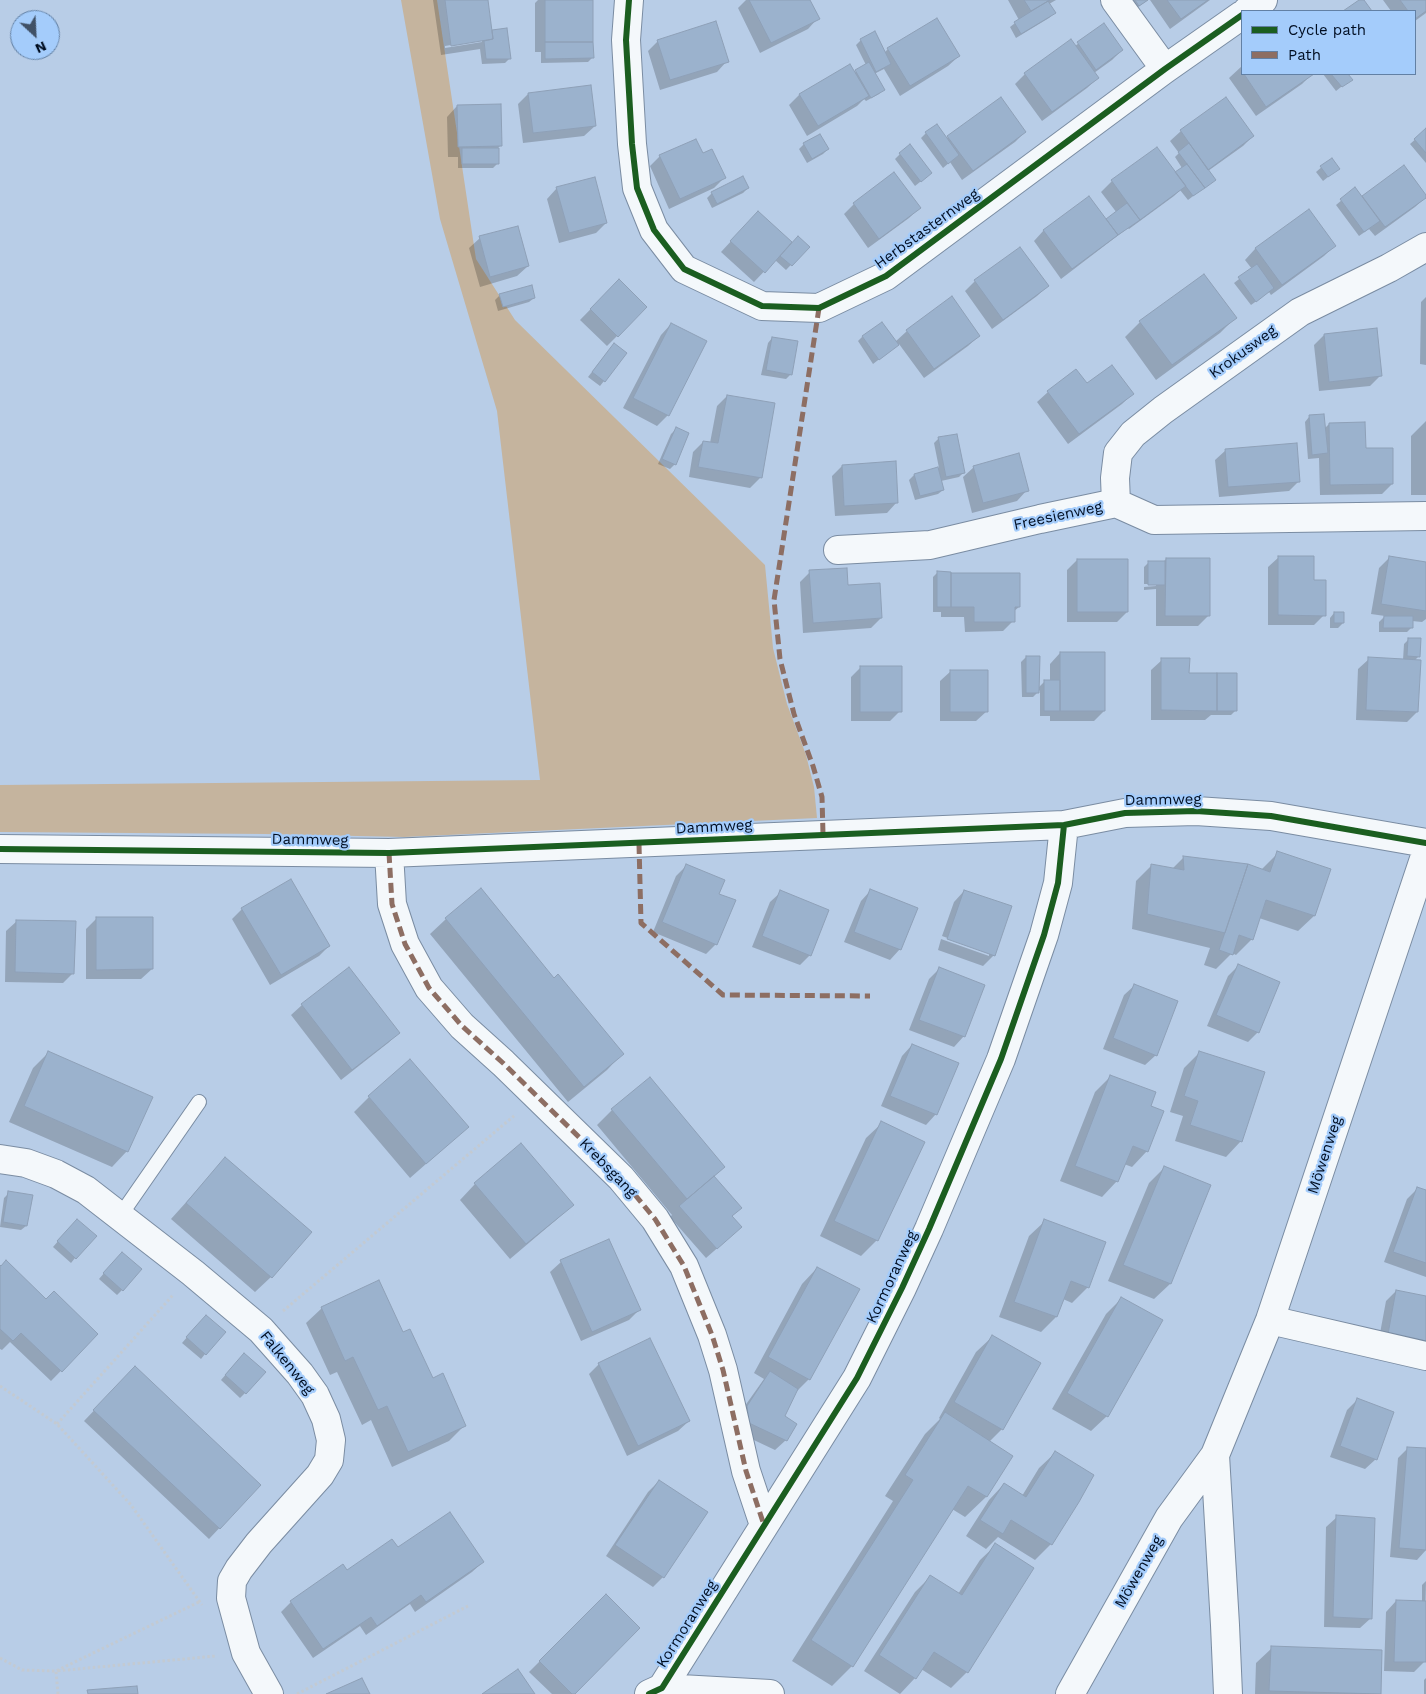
<!DOCTYPE html>
<html>
<head>
<meta charset="utf-8">
<style>
	body { margin:0 }
	#map { position:relative; width:1426px; height:1694px; overflow:hidden; background:#b8cde7; font-family:"Work Sans",sans-serif }
	canvas { display:block }
	.legend { position:absolute; left:1241px; top:10px; width:175px; height:65px; box-sizing:border-box; background:#a4ccfb; border:1px solid #6280a4; margin:0; padding:6px 9px; list-style:none; font-size:15px; color:#000e22 }
	.legend li { display:flex; align-items:center; gap:10px; height:25px }
	.legend b { width:25px; border:1px solid #6280a4 }
	.north { position:absolute; left:10px; top:10px; width:50px; height:50px; box-sizing:border-box; background:#a4ccfb; border:1px solid #6280a4; border-radius:50%; rotate:155deg; font-size:14px; font-weight:700; line-height:20px; text-align:center; color:#000e22 }
	.north::after { content:''; display:block; margin:auto; width:18px; height:22px; background:#405167; clip-path:polygon(50% 0,100% 100%,50% 72%,0 100%) }
</style>
</head>
<body>
<div id="map">
<canvas width="1426" height="1694"></canvas>
<ul class="legend">
<li><b style="height:6px;background:#1b5e20"></b>Cycle path</li>
<li><b style="height:6px;background:#8d6e63"></b>Path</li>
</ul>
<div class="north">N</div>
</div>
<script>
const g = document.querySelector('canvas').getContext('2d');
g.lineJoin = 'round';
function fillPath(path, color) {
  g.fillStyle = color;
  g.fill(path, 'evenodd');
}
function toPath(rows) {
  const path = new Path2D();
  for (const r of rows) {
    path.moveTo(r[0], r[1]);
    for (let i = 2; i < r.length; i += 2) path.lineTo(r[i], r[i + 1]);
  }
  return path;
}
function strokePath(path, color, width, dash) {
  g.strokeStyle = color;
  g.lineWidth = width;
  g.lineCap = dash ? 'butt' : 'round';
  g.setLineDash(dash || []);
  g.stroke(path);
}
function drawText(font, color, halo, rows, align = 'center') {
  g.font = font + ' "Work Sans",sans-serif';
  g.lineWidth = 4.5;
  g.setLineDash([]);
  g.textBaseline = 'middle';
  g.strokeStyle = halo;
  g.fillStyle = color;
  for (const [text, x, y, turn = 0] of rows) {
    g.save();
    g.translate(x, y);
    g.rotate((+turn || 0) * Math.PI / 180);
    g.textAlign = isNaN(turn) ? turn : align;
    if (halo) g.strokeText(text, 0, 0);
    g.fillText(text, 0, 0);
    g.restore();
  }
}
const green = toPath([
	[401,0,437,0,476,259,515,320,765,565,773,648,787,704,806,755,814,787,817,818,404,837,265,834,0,832,0,785,540,780,497,411,440,219]
]);
const shadow = toPath([
	[433,0,486,0,491,33,493,31,510,58,505,63,482,64,480,49,441,55],
	[482,40,482,42,445,48,445,46],
	[538,0,592,0,592,58,588,62,541,63,541,52,535,52,535,3],
	[746,0,809,0,818,18,808,29,760,53,738,8],
	[1008,0,1056,0,1049,4,1054,13,1049,18,1016,38,1010,27,1019,20],
	[1127,0,1148,0,1134,10],
	[1150,0,1210,0,1170,29],
	[1383,0,1426,0,1426,13,1415,21,1415,11,1391,11],
	[1104,25,1122,50,1112,60,1094,73,1098,78,1087,88,1042,121,1015,84,1025,74,1075,46],
	[861,40,884,53,888,49,959,56,948,66,900,96,884,69,874,74,883,89,879,94,866,101,864,99,857,106,807,136,789,105,799,95,849,65,854,73,866,65,856,45],
	[658,41,727,61,717,72,660,90,648,51],
	[1242,66,1242,74,1312,74,1302,84,1256,116,1229,78],
	[1323,74,1347,74,1351,79,1336,91],
	[528,94,595,126,584,136,523,143,518,104],
	[1225,99,1253,136,1243,146,1208,171,1209,184,1188,200,1180,190,1174,196,1129,229,1128,228,1112,240,1061,279,1034,241,1044,230,1106,221,1117,213,1101,192,1112,181,1157,149,1175,174,1182,168,1175,157,1179,153,1170,141,1181,131],
	[457,106,500,146,498,148,498,163,493,168,458,168,458,157,448,157,447,117],
	[1426,130,1426,163,1410,144],
	[1025,132,1015,142,962,180,950,162,943,168,921,138,926,133,946,139,948,137],
	[804,144,828,149,823,154,807,163,799,149],
	[900,154,925,178,915,186,895,159],
	[702,155,724,178,714,188,669,209,650,166,660,156],
	[1331,159,1333,173,1323,181,1316,172],
	[557,188,606,223,596,233,559,243,547,199],
	[748,188,743,193,712,208,707,198,712,193],
	[1355,189,1362,198,1363,197,1426,197,1415,207,1375,236,1369,229,1359,236,1336,205],
	[854,204,919,208,909,218,868,248,844,214],
	[1308,211,1334,246,1324,256,1271,295,1269,292,1251,305,1234,283,1252,269,1245,260,1255,249],
	[758,212,792,244,808,247,786,270,775,260,754,282,721,252],
	[480,238,528,266,517,276,480,287,469,248],
	[619,280,646,307,607,346,580,320],
	[975,281,1047,286,1037,296,992,329,965,291],
	[500,295,534,298,529,302,498,311,495,300],
	[1426,297,1426,365,1420,364,1421,302],
	[1235,318,1220,333,1156,380,1125,337,1140,322],
	[671,324,668,415,657,426,623,408,661,335],
	[907,331,979,336,968,346,924,378,899,344,873,364,858,341,862,337,895,342],
	[1324,335,1380,376,1370,386,1319,391,1314,345],
	[772,338,791,374,786,379,761,375,768,343],
	[609,350,604,381,600,386,588,377],
	[1086,385,1132,394,1122,404,1068,444,1037,402,1048,392],
	[727,396,773,404,760,478,750,488,689,477,693,452,703,442,710,443,717,406],
	[1309,417,1324,429,1329,424,1365,449,1392,484,1382,494,1320,495,1319,458,1308,459,1305,422],
	[1426,421,1426,495,1411,495,1411,436],
	[676,429,675,464,670,469,658,464,671,434],
	[939,438,963,473,959,477,941,481,943,490,938,494,915,500,909,480,914,475,939,468,934,443],
	[1226,450,1299,481,1289,491,1219,497,1215,460],
	[842,466,897,502,887,513,835,516,832,476],
	[974,467,1027,490,1017,501,972,513,963,477],
	[1279,557,1313,581,1324,615,1314,625,1268,625,1268,567],
	[1390,557,1426,563,1426,619,1422,622,1412,621,1412,627,1407,632,1379,632,1379,622,1385,616,1371,614,1379,568],
	[1166,559,1209,615,1198,626,1156,626,1156,589,1144,590,1144,587,1156,586,1156,584,1144,584,1144,567,1149,562,1163,562],
	[1077,560,1127,612,1117,622,1067,622,1067,570],
	[810,572,846,586,881,618,871,628,803,633,800,582],
	[937,573,1019,607,1013,612,1013,621,1003,631,965,632,964,617,941,617,941,612,933,612,933,577],
	[1334,613,1343,623,1338,628,1330,628,1330,618],
	[1409,639,1419,656,1414,661,1417,712,1407,722,1356,720,1358,669,1369,659,1403,660,1404,644],
	[1060,653,1104,711,1094,721,1050,721,1050,716,1040,716,1040,690,1033,697,1022,697,1021,662,1026,657,1038,688,1045,681,1050,681,1050,664],
	[1162,660,1188,674,1236,710,1231,715,1211,715,1205,720,1151,720,1151,670],
	[861,667,900,711,890,721,851,721,851,677],
	[951,671,987,711,976,721,940,721,940,681],
	[1278,853,1329,870,1314,916,1298,931,1259,918,1252,939,1236,955,1232,953,1216,969,1204,965,1210,948,1132,929,1136,881,1152,865,1172,869,1184,857,1261,870],
	[687,865,718,894,716,944,706,954,653,932,676,876],
	[871,890,900,949,890,960,844,942,861,901],
	[964,891,994,955,983,966,938,950,941,939,989,956,989,953,942,936,954,902],
	[781,892,810,955,800,965,752,947,770,902],
	[242,909,329,946,319,956,270,985,232,919],
	[96,919,152,969,141,979,86,979,86,929],
	[446,919,554,979,622,1054,607,1070,568,1102,430,934],
	[17,921,73,973,63,983,5,982,6,931],
	[1238,966,1258,1032,1248,1042,1207,1026,1228,976],
	[349,969,398,1033,388,1043,341,1080,291,1015,302,1005],
	[939,969,964,1036,954,1047,909,1030,929,979],
	[1135,985,1156,1055,1145,1065,1103,1049,1124,995],
	[912,1045,936,1114,926,1125,881,1106,902,1056],
	[48,1053,127,1151,112,1167,9,1122,33,1068],
	[1199,1053,1241,1141,1226,1157,1175,1141,1183,1116,1170,1112,1184,1068],
	[1111,1076,1149,1107,1147,1151,1132,1167,1124,1164,1117,1181,1102,1197,1060,1181,1095,1092],
	[369,1097,451,1142,410,1178,354,1112],
	[612,1110,724,1167,713,1177,740,1208,731,1217,730,1237,706,1258,670,1217,672,1215,597,1125],
	[882,1123,877,1240,861,1256,820,1236,866,1138],
	[521,1145,572,1205,556,1220,510,1259,460,1200,475,1184],
	[225,1159,271,1277,255,1292,171,1219],
	[1164,1168,1209,1186,1170,1284,1154,1299,1108,1281,1149,1183],
	[1417,1189,1426,1192,1426,1277,1384,1262,1407,1199],
	[9,1193,26,1226,21,1230,0,1227,4,1198],
	[1045,1221,1088,1287,1072,1303,1063,1299,1056,1317,1041,1332,999,1317,1029,1236],
	[72,1225,75,1258,71,1263,53,1247],
	[117,1258,122,1290,117,1295,99,1279],
	[561,1262,639,1310,629,1320,581,1341,550,1272],
	[0,1267,46,1301,97,1334,51,1381,10,1342,2,1350,0,1349],
	[817,1268,809,1379,793,1395,783,1417,786,1440,775,1450,739,1433,737,1417,764,1379,754,1373,802,1284],
	[1396,1291,1426,1297,1426,1342,1378,1344,1386,1301],
	[1122,1298,1107,1416,1091,1431,1052,1409,1106,1314],
	[322,1308,402,1334,432,1380,465,1425,449,1441,392,1467,371,1420,362,1425,337,1372,330,1375,306,1323],
	[201,1321,205,1354,201,1359,182,1343],
	[992,1337,1002,1429,989,1442,1012,1456,986,1497,965,1517,952,1509,852,1666,832,1686,792,1661,893,1501,885,1496,925,1434,940,1419,939,1418,976,1352],
	[239,1359,245,1393,240,1398,221,1380],
	[599,1364,689,1421,678,1431,627,1456,589,1374],
	[125,1378,260,1485,209,1539,84,1421],
	[1357,1400,1376,1459,1365,1469,1330,1457,1347,1410],
	[1408,1448,1426,1449,1426,1550,1417,1560,1390,1557,1398,1458],
	[1055,1453,1078,1501,1051,1544,1035,1560,998,1537,986,1549,966,1536,989,1500,1004,1484,1022,1496,1039,1468],
	[659,1481,663,1577,653,1587,606,1556,648,1492],
	[1337,1517,1371,1618,1360,1628,1324,1627,1326,1527],
	[996,1545,1033,1568,967,1672,951,1688,921,1669,915,1678,900,1694,864,1671,915,1592,930,1577,958,1594,980,1560],
	[398,1549,483,1562,472,1572,415,1612,410,1604,366,1635,360,1626,313,1658,281,1612,291,1602,347,1572],
	[1426,1581,1424,1662,1414,1672,1384,1671,1386,1612,1396,1601,1422,1602,1422,1585],
	[606,1595,574,1694,552,1694,529,1672],
	[1272,1648,1381,1651,1380,1694,1255,1694,1256,1663],
	[1426,1678,1426,1694,1424,1694,1424,1680]
]);
const building = toPath([
	[445,0,488,0,493,39,451,46,445,0],
	[545,0,593,0,593,42,545,42,545,0],
	[749,0,810,0,820,19,771,43,749,0],
	[1024,0,1050,0,1031,11,1024,0],
	[1135,0,1148,0,1139,6,1135,0],
	[1167,0,1208,0,1181,19,1167,0],
	[1359,0,1364,0,1372,11,1343,11,1359,0],
	[1400,0,1426,0,1426,11,1415,19,1415,11,1408,11,1400,0],
	[1048,1,1056,13,1021,34,1014,22,1048,1],
	[937,18,960,56,910,86,887,48,937,18],
	[716,21,729,62,670,80,657,40,716,21],
	[1104,23,1123,50,1096,70,1077,42,1104,23],
	[507,28,511,59,486,59,484,41,493,39,492,30,507,28],
	[875,31,891,64,876,72,860,39,875,31],
	[1071,39,1099,78,1052,112,1024,73,1071,39],
	[545,42,593,42,594,58,545,59,545,42],
	[869,62,885,90,871,98,855,70,869,62],
	[850,64,869,96,818,126,799,94,850,64],
	[1244,74,1314,74,1266,107,1244,74],
	[1331,74,1348,74,1353,80,1342,87,1331,74],
	[591,85,596,126,533,133,528,93,591,85],
	[1001,97,1026,132,973,171,947,136,1001,97],
	[1226,97,1254,136,1208,170,1180,130,1226,97],
	[501,104,502,146,458,147,457,105,501,104],
	[937,124,959,155,948,164,925,132,937,124],
	[1426,128,1426,153,1414,139,1426,128],
	[820,134,829,149,812,159,803,143,820,134],
	[696,139,703,153,712,149,726,178,680,199,659,155,696,139],
	[1189,143,1216,180,1205,188,1178,152,1189,143],
	[910,144,932,173,921,182,899,153,910,144],
	[1157,147,1186,186,1140,220,1111,180,1157,147],
	[462,148,499,148,499,164,462,164,462,148],
	[1332,158,1340,169,1328,177,1320,166,1332,158],
	[1187,164,1205,188,1193,196,1175,172,1187,164],
	[1404,165,1426,195,1426,198,1385,227,1362,196,1404,165],
	[894,172,921,208,879,239,853,203,894,172],
	[743,176,749,188,717,204,711,192,743,176],
	[595,177,607,223,569,233,556,187,595,177],
	[1355,187,1380,221,1364,232,1340,199,1355,187],
	[1089,196,1118,235,1072,269,1043,230,1089,196],
	[1127,203,1140,220,1118,235,1106,219,1127,203],
	[1309,209,1336,246,1282,285,1255,248,1309,209],
	[758,211,792,242,765,273,730,241,758,211],
	[518,226,529,266,490,277,479,236,518,226],
	[798,236,810,247,792,266,780,256,798,236],
	[1020,247,1049,286,1003,320,974,280,1020,247],
	[1257,264,1274,288,1256,302,1238,277,1257,264],
	[1204,274,1237,318,1172,365,1139,321,1204,274],
	[619,279,647,307,618,337,590,309,619,279],
	[532,285,535,298,503,307,499,294,532,285],
	[952,296,980,336,934,369,906,330,952,296],
	[882,322,899,345,879,360,862,336,882,322],
	[671,323,707,341,669,416,633,398,671,323],
	[1377,328,1382,376,1329,382,1324,334,1377,328],
	[772,337,798,341,792,375,766,370,772,337],
	[614,343,627,353,605,382,592,372,614,343],
	[1112,365,1134,394,1079,434,1047,391,1076,369,1087,383,1112,365],
	[727,395,775,403,762,478,698,467,703,441,718,443,727,395],
	[1324,414,1328,453,1312,455,1309,415,1324,414],
	[1365,422,1366,448,1393,448,1393,484,1330,485,1329,423,1365,422],
	[676,427,689,433,676,465,662,459,676,427],
	[957,434,965,473,946,477,938,437,957,434],
	[1297,443,1300,482,1228,487,1225,449,1297,443],
	[1019,453,1029,491,983,503,973,466,1019,453],
	[896,461,898,503,844,506,842,465,896,461],
	[938,467,944,490,920,496,914,474,938,467],
	[1278,556,1314,556,1314,580,1326,580,1326,616,1278,615,1278,556],
	[1389,556,1426,562,1426,611,1381,604,1389,556],
	[1166,558,1210,558,1210,616,1165,616,1166,558],
	[1077,559,1128,559,1128,612,1077,612,1077,559],
	[1148,561,1165,561,1165,585,1148,585,1148,561],
	[847,568,848,585,880,583,882,618,813,623,809,570,847,568],
	[937,571,951,572,951,607,937,607,937,571],
	[951,573,1020,573,1020,607,1015,607,1015,622,974,622,974,607,951,607,951,573],
	[1334,612,1344,612,1344,623,1334,623,1334,612],
	[1384,616,1413,616,1413,628,1383,628,1384,616],
	[1408,638,1421,638,1420,657,1407,656,1408,638],
	[1060,652,1105,652,1105,711,1060,711,1060,652],
	[1026,656,1040,656,1039,693,1026,693,1026,656],
	[1368,657,1421,660,1418,712,1366,710,1368,657],
	[1161,658,1190,658,1189,673,1217,673,1217,711,1161,710,1161,658],
	[860,666,902,666,902,712,860,712,860,666],
	[950,670,988,670,988,712,950,712,950,670],
	[1217,673,1237,673,1237,711,1217,711,1217,673],
	[1044,680,1060,680,1060,711,1044,711,1044,680],
	[1277,851,1331,869,1315,916,1266,900,1253,940,1239,935,1233,955,1219,950,1248,864,1270,872,1277,851],
	[1183,856,1248,864,1225,933,1147,914,1151,864,1184,870,1183,856],
	[686,864,725,880,719,894,736,900,717,945,662,922,686,864],
	[291,879,330,946,281,975,241,908,291,879],
	[481,888,554,978,558,974,624,1054,584,1087,445,918,481,888],
	[870,889,918,908,901,950,854,932,870,889],
	[780,890,829,910,811,956,762,936,780,890],
	[964,890,1012,906,995,956,947,939,964,890],
	[96,917,153,917,153,969,96,970,96,917],
	[16,920,76,921,74,974,15,972,16,920],
	[1238,964,1280,982,1259,1033,1216,1015,1238,964],
	[349,967,400,1033,352,1070,301,1004,349,967],
	[939,967,985,985,965,1037,919,1020,939,967],
	[1134,984,1178,1001,1157,1056,1113,1038,1134,984],
	[912,1044,959,1063,937,1115,890,1096,912,1044],
	[48,1051,153,1097,128,1152,24,1106,48,1051],
	[1199,1051,1265,1072,1242,1142,1190,1125,1198,1101,1184,1096,1199,1051],
	[410,1059,469,1127,426,1164,368,1096,410,1059],
	[1110,1075,1156,1092,1151,1106,1164,1111,1148,1152,1133,1146,1118,1182,1075,1166,1110,1075],
	[650,1077,725,1167,687,1199,611,1109,650,1077],
	[881,1121,925,1142,878,1241,834,1221,881,1121],
	[521,1143,574,1205,526,1244,474,1183,521,1143],
	[225,1157,312,1232,272,1278,186,1203,225,1157],
	[1164,1166,1211,1185,1171,1284,1123,1265,1164,1166],
	[714,1176,742,1208,732,1216,742,1227,717,1249,679,1206,714,1176],
	[1417,1187,1426,1190,1426,1263,1393,1252,1417,1187],
	[8,1191,33,1195,27,1226,3,1222,8,1191],
	[77,1219,97,1236,76,1259,57,1241,77,1219],
	[1044,1219,1106,1242,1089,1288,1071,1281,1057,1317,1014,1302,1044,1219],
	[609,1239,641,1310,592,1332,560,1260,609,1239],
	[122,1252,142,1269,123,1291,103,1273,122,1252],
	[6,1260,46,1299,54,1291,98,1334,62,1372,21,1333,13,1341,0,1329,0,1265,1,1266,6,1260],
	[817,1267,860,1289,810,1380,768,1357,817,1267],
	[379,1280,403,1332,410,1329,433,1378,443,1373,466,1426,408,1452,387,1406,378,1410,353,1357,345,1361,321,1307,379,1280],
	[1396,1290,1426,1296,1426,1341,1388,1334,1396,1290],
	[1121,1297,1163,1320,1108,1417,1067,1393,1121,1297],
	[206,1315,226,1332,206,1355,186,1337,206,1315],
	[992,1335,1041,1363,1003,1430,954,1402,992,1335],
	[650,1338,690,1421,638,1446,598,1363,650,1338],
	[244,1353,266,1372,246,1394,225,1375,244,1353],
	[135,1366,261,1485,220,1529,93,1410,135,1366],
	[770,1371,798,1389,785,1416,797,1424,787,1441,749,1423,747,1406,770,1371],
	[1357,1398,1394,1412,1377,1460,1340,1446,1357,1398],
	[945,1412,1013,1456,987,1497,968,1486,853,1667,811,1640,913,1480,905,1475,945,1412],
	[1407,1447,1426,1448,1426,1550,1399,1548,1407,1447],
	[1055,1451,1094,1475,1079,1502,1052,1545,1011,1520,1003,1534,980,1520,1004,1483,1026,1497,1055,1451],
	[659,1480,708,1512,664,1578,615,1545,659,1480],
	[450,1512,484,1562,426,1602,421,1595,377,1626,371,1617,323,1649,290,1601,343,1564,347,1570,392,1539,398,1547,450,1512],
	[1336,1515,1375,1518,1372,1619,1333,1617,1336,1515],
	[995,1543,1034,1568,968,1673,934,1652,916,1679,879,1655,930,1575,962,1595,995,1543],
	[606,1594,640,1628,575,1694,572,1694,539,1661,606,1594],
	[1396,1600,1426,1601,1426,1662,1394,1662,1396,1600],
	[1271,1646,1382,1650,1381,1694,1269,1691,1271,1646],
	[518,1669,535,1694,482,1694,518,1669],
	[362,1678,370,1694,326,1694,362,1678],
	[137,1686,138,1694,88,1694,87,1690,137,1686]
]);
const path = toPath([
	[283,1311,515,1115],
	[0,1386,57,1424,131,1505,202,1605],
	[57,1424,173,1295],
	[0,1658,22,1670,56,1671,199,1602],
	[58,1694,56,1671,216,1656],
	[297,1694,468,1606]
]);
const lane = toPath([
	[120,1216,199,1102]
]);
const street = toPath([
	[629,0,626,40,632,144,637,188,654,230,684,269,762,306,819,308,886,276,1165,69,1242,15],
	[1115,0,1165,69],
	[1247,11,1263,0],
	[1116,503,1115,478,1118,453,1133,434,1163,410,1300,312,1389,268,1426,247],
	[838,550,930,545,1040,519,1116,503,1154,520,1426,516],
	[0,849,389,853,1064,825,1125,813,1196,811,1271,816,1426,843],
	[389,853,392,904,405,944,429,988,462,1026,503,1063,621,1178,655,1219,684,1266,712,1335,723,1370,746,1471,764,1525],
	[0,1159,26,1163,56,1174,86,1190,193,1273,261,1330,300,1374,315,1395,326,1419,331,1440,329,1460,320,1475,259,1543,239,1569,232,1581,231,1598,246,1653,269,1694],
	[1270,1320,1426,1356],
	[1215,1455,1225,1625,1228,1694],
	[662,1688,770,1694],
	[649,1694,662,1688,857,1378,902,1288,929,1229,1001,1059,1044,935,1058,883,1064,825],
	[1070,1694,1169,1518,1215,1455,1270,1320,1426,853]
]);
const quiet = toPath([
	[819,308,774,600,780,659,794,714,813,766,822,797,823,834],
	[639,844,641,923,723,995,870,996],
	[389,853,392,904,405,944,429,988,462,1026,503,1063,621,1178,655,1219,684,1266,712,1335,723,1370,746,1471,764,1525]
]);
const cycleway = toPath([
	[629,0,626,40,632,144,637,188,654,230,684,269,762,306,819,308,886,276,1165,69,1242,15],
	[0,849,389,853,1064,825,1125,813,1196,811,1271,816,1426,843],
	[649,1694,662,1688,857,1378,902,1288,929,1229,1001,1059,1044,935,1058,883,1064,825]
]);
const streetNames = [
	["Herbstasternweg",927,229,-36],
	["Krokusweg",1243,352,-36],
	["Freesienweg",1058,516,-12],
	["Dammweg",1163,800,-1],
	["Dammweg",714,827,-3],
	["Dammweg",310,840,1],
	["Möwenweg",1325,1155,-72],
	["Krebsgang",608,1168,46],
	["Kormoranweg",892,1277,-65],
	["Falkenweg",287,1363,51],
	["Möwenweg",1139,1572,-60],
	["Kormoranweg",687,1624,-58]
];
fillPath(green, '#c5b49e');
fillPath(shadow, '#0003');
fillPath(building, '#9bb2cd');
strokePath(building, '#8ea0b7', 1);
strokePath(lane, '#7a8ca2', 16);
strokePath(street, '#7a8ca2', 30);
strokePath(path, '#c3cad2', 3, [2.5, 2.5]);
strokePath(lane, '#f4f8fb', 14);
strokePath(street, '#f4f8fb', 28);
strokePath(quiet, '#8d6e63', 5, [10, 5]);
strokePath(cycleway, '#1b5e20', 6);
drawText('15px', '#000e22', '#a4ccfb', streetNames);
</script>
</body>
</html>
